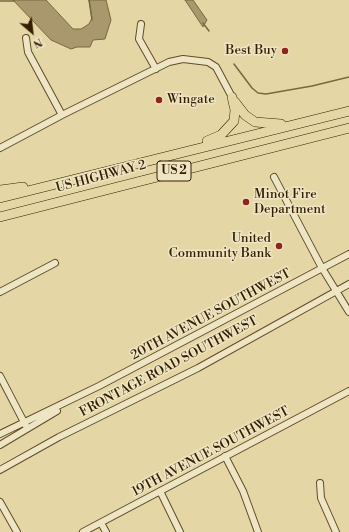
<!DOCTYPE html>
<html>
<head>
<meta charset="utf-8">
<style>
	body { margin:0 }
	#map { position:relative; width:349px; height:532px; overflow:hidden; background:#e5d7a5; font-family:"Libre Bodoni",serif }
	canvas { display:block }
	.north { position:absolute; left:12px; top:12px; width:40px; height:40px; -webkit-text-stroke:3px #eee5c4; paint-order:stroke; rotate:152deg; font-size:11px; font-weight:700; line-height:16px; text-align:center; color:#341e00 }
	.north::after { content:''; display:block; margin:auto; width:14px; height:18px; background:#341e00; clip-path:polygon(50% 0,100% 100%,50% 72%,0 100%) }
</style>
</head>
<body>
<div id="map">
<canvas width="349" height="532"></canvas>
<div class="north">N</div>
</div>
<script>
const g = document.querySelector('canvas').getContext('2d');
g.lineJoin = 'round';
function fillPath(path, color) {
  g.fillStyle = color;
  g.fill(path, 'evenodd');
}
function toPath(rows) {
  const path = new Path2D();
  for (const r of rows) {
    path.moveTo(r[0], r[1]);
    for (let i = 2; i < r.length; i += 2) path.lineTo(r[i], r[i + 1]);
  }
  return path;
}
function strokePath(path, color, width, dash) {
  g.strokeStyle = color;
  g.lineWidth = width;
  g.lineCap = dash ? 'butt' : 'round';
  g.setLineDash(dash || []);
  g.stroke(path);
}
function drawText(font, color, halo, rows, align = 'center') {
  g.font = font + ' "Libre Bodoni",serif';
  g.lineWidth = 3;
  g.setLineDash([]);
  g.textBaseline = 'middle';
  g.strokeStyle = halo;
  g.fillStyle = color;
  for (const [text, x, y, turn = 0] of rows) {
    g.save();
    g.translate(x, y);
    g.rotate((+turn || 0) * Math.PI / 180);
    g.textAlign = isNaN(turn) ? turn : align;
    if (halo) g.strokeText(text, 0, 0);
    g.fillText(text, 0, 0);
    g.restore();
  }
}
const water = toPath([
	[13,0,46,0,73,29,81,29,89,24,92,18,89,0,106,0,111,20,105,39,93,40,90,47,77,47,71,49,51,40,13,0],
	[185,0,193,0,207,20,203,27,185,0]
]);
const stream = toPath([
	[89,0,92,20],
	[0,1,14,1],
	[203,23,209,31],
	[234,64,252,88,258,93,266,94,312,86,349,77]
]);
const minor = toPath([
	[141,24,139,39,156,69],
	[26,38,28,52,62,115],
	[0,148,62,115,169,62,183,59,208,62,216,67,232,97],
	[274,177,322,268,349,312],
	[0,292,55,263],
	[0,376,26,426],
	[0,434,99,386,349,254],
	[0,445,57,411],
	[225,456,243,491,258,532],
	[0,470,59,437,198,368,349,284],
	[320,483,321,498,336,532],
	[160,491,180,532],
	[0,502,17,532],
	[101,523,106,532],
	[83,532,349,391]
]);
const highway = toPath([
	[235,102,245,115,255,122,281,124],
	[207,141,221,135,234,121,235,110,232,97],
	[0,190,23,187],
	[0,198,349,111],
	[0,217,349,128]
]);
const markers = [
	[285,51,4,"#8f2418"],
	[159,100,4,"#8f2418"],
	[246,202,4,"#8f2418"],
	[279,246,4,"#8f2418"]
];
const shields = [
	[174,171,34]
];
const shieldNames = [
	["US 2",174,171]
];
const poiNames = [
	["Best Buy",277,51],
	["Wingate",167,100,"left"],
	["Minot Fire",254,195,"left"],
	["Department",254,210,"left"],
	["United",271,239],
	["Community Bank",271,254]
];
const streetNames = [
	["US HIGHWAY 2",101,177,-15],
	["20TH AVENUE SOUTHWEST",211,315,-28],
	["FRONTAGE ROAD SOUTHWEST",169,367,-28],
	["19TH AVENUE SOUTHWEST",211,452,-28]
];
fillPath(water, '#a9986d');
strokePath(water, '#7a6741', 1);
strokePath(stream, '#7a6741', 1.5);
strokePath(minor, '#604c29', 8);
strokePath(highway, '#341e00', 10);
strokePath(minor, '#eee5c4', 6);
strokePath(highway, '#e5d7a5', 9);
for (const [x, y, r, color] of markers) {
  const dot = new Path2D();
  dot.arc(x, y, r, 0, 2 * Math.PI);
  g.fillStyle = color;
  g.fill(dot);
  strokePath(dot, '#eee5c4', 1.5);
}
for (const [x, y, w] of shields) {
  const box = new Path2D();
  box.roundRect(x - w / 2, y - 10, w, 20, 3);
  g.fillStyle = '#eee5c4';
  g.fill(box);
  strokePath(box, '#341e00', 1);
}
drawText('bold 12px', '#341e00', null, shieldNames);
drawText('13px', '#341e00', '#eee5c4', poiNames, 'right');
drawText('13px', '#341e00', '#eee5c4', streetNames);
</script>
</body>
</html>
